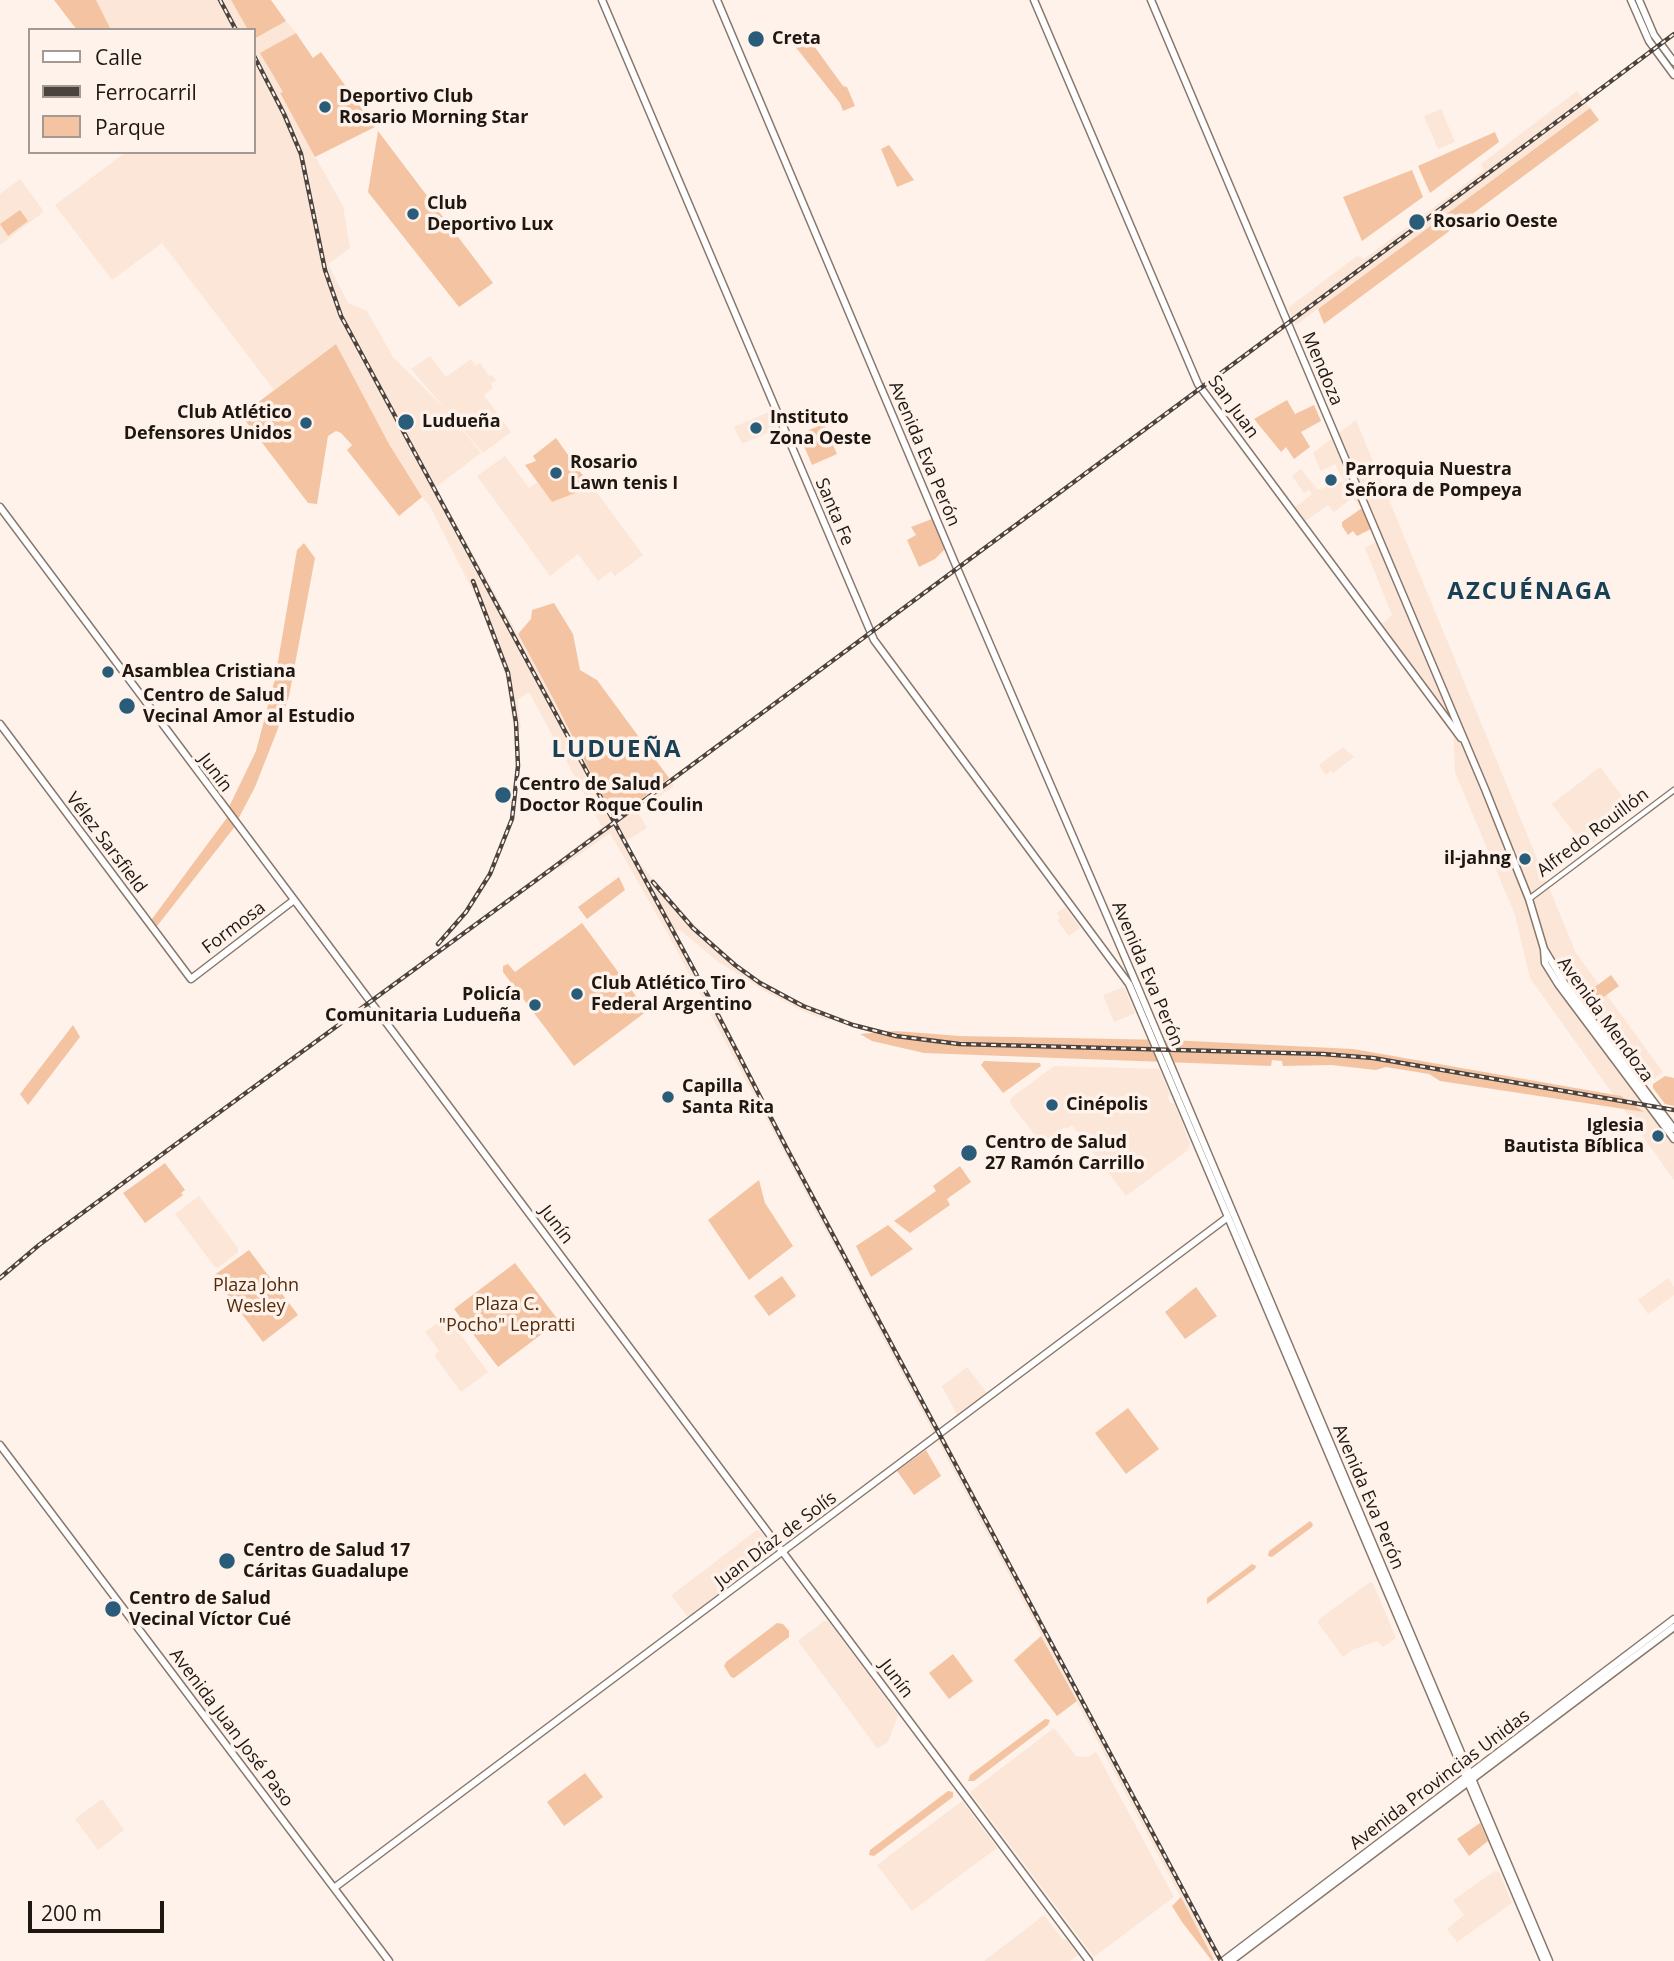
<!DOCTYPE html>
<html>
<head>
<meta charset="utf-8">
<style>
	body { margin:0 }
	#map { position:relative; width:1674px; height:1961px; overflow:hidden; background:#fef2ea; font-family:"Open Sans",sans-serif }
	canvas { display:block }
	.legend { position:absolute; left:28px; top:28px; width:228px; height:126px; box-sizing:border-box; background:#fef2ea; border:2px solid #a49a94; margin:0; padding:9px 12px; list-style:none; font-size:21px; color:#1e1712 }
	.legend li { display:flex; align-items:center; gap:14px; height:35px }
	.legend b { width:35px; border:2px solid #a49a94 }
	.scale { position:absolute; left:28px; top:1901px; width:136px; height:32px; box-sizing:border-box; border:4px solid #1e1712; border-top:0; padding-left:9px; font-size:21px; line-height:24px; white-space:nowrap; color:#1e1712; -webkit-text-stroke:5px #fef2ea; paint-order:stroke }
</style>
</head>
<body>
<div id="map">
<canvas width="1674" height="1961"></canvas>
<ul class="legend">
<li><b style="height:9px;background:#fff"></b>Calle</li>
<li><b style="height:9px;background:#4b433d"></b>Ferrocarril</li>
<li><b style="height:19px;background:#f4c4a2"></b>Parque</li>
</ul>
<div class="scale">200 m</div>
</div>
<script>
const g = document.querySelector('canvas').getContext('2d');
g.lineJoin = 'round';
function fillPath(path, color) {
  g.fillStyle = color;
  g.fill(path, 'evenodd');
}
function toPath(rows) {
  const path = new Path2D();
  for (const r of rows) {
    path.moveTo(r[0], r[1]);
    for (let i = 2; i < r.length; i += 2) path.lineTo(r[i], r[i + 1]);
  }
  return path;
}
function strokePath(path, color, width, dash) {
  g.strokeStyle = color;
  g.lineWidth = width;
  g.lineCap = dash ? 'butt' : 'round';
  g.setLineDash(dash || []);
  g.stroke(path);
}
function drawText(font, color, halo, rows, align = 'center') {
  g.font = font + ' "Open Sans",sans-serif';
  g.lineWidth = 7;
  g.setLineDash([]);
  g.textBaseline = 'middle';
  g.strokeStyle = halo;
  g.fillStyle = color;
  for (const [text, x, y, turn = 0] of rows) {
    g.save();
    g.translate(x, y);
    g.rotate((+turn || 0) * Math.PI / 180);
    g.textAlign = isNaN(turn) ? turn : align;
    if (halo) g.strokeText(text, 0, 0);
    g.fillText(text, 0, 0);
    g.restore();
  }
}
const built = toPath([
	[96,0,231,0,248,30,111,30],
	[286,21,296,33,261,53,283,92,280,94,343,206,350,248,328,264,348,303,367,311,393,357,446,410,481,453,436,487,556,704,613,819,669,778,674,786,638,812,647,828,626,841,634,855,660,889,716,947,752,975,792,998,832,1015,829,1021,807,1013,766,992,717,961,679,929,675,933,1220,1956,1214,1960,669,936,610,833,559,869,554,864,602,827,529,692,517,700,521,729,514,730,506,677,478,601,430,506,422,497,389,444,336,344,274,390,162,243,112,280,55,205,126,152,254,152,254,39],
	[1577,91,1590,108,1296,325,1288,308,1357,256,1364,259,1484,170,1481,164],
	[1441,109,1455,142,1438,149,1424,116],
	[20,179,43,210,42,213,0,245,0,194],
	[430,356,446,377,471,359,475,366,480,363,489,376,492,375,496,380,491,384,493,388,484,395,511,432,483,453,411,369],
	[769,412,777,429,742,444,734,427],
	[1356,420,1576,953,1663,1072,1643,1087,1674,1129,1674,1180,1530,978,1515,915,1455,772,1453,723,1382,624,1392,615,1365,548,1376,542,1371,529,1374,512,1362,508,1352,498,1334,512,1328,505,1304,522,1294,508,1312,494,1309,490,1304,493,1292,476,1301,469,1318,490,1344,481,1335,464,1321,471,1313,453],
	[505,456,529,488,538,482,552,502,592,486,643,555,615,576,611,571,598,581,578,554,550,576,477,476],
	[1343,747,1354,757,1333,773,1331,771,1326,775,1319,765],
	[1600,767,1634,812,1586,848,1552,804],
	[1065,907,1080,928,1069,936,1057,920,1060,918,1057,913],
	[1124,987,1135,1013,1114,1022,1103,995],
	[1054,1066,1159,1069,1170,1095,1167,1097,1171,1104,1174,1103,1190,1143,1188,1150,1126,1196,1072,1125,1066,1129,1065,1127,1042,1144,1010,1103,1011,1098],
	[199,1196,238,1248,238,1252,218,1268,214,1266,175,1214],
	[1668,1278,1674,1287,1674,1295,1648,1314,1638,1300],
	[447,1316,488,1372,461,1392,434,1355,439,1351,425,1332],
	[967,1367,987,1393,957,1415,942,1386],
	[757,1530,760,1531,775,1552,690,1616,687,1616,672,1596,673,1594],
	[1370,1582,1373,1583,1396,1638,1383,1647,1377,1641,1352,1650,1343,1657,1318,1623,1319,1619],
	[824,1621,828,1621,898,1715,888,1742,880,1747,877,1748,798,1641],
	[1054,1728,1076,1756,1088,1757,1096,1752,1174,1897,1094,1957,970,1792],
	[102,1799,124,1830,98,1850,75,1819],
	[962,1801,997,1848,912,1911,877,1865],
	[1495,1871,1499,1872,1512,1903,1457,1942,1447,1929,1464,1915,1453,1900],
	[1044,1915,1063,1940,1066,1939,1078,1955,1070,1961,984,1961]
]);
const green = toPath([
	[54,0,96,0,111,30,77,30],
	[231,0,271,0,286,21,254,39,254,30,248,30],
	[296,33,313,58,321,52,375,127,315,157,280,93,283,92,260,53],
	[809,39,843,86,847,87,855,106,843,111,840,103,794,45],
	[1590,108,1599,120,1324,324,1318,309],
	[378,131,493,283,459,307,368,192],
	[1495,132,1499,142,1430,193,1418,166],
	[889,145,914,180,897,187,881,149],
	[1412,170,1423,197,1362,241,1343,197],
	[20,210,28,221,8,236,0,224],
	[336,344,389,444,422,497,399,516,347,450,352,445,341,433,336,431,328,436,317,504,308,503,241,415],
	[1287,400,1295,414,1314,405,1321,421,1301,432,1310,447,1294,459,1286,447,1281,452,1254,419],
	[824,424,837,454,812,465,799,434],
	[556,438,591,487,552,502,525,465,536,461,533,456],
	[1362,508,1371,529,1357,536,1353,531,1348,535,1342,526,1342,522],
	[932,519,945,549,935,559,919,567,907,540,916,535,911,527],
	[304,543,315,558,289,696,277,731,255,787,233,829,154,930,149,923,229,815,227,811,256,751,275,679,297,550],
	[554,603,573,634,580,670,597,680,669,778,614,819,556,704,518,634,531,619,532,610],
	[619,877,625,890,587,919,578,907],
	[582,923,647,1011,574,1066,503,972,503,966,508,964,515,972],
	[1611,975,1619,986,1591,1006,1583,996],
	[73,1025,80,1037,28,1105,20,1094],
	[896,1031,960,1036,1170,1040,1353,1049,1621,1096,1644,1112,1440,1081,1429,1074,1386,1067,1376,1070,1331,1065,1283,1066,1282,1061,1272,1060,1271,1066,924,1053,872,1041,860,1034],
	[984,1061,1040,1063,1041,1066,1003,1093,981,1065],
	[1665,1076,1674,1078,1674,1106,1665,1104,1653,1088,1653,1084],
	[165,1163,185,1190,181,1193,183,1195,145,1223,123,1193],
	[960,1166,971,1182,947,1199,950,1205,910,1233,894,1221,936,1191,933,1186],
	[759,1180,765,1203,793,1246,749,1280,708,1220],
	[888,1225,913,1249,871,1277,856,1246],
	[249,1250,298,1315,263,1342,213,1276],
	[515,1263,559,1321,498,1367,454,1309],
	[782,1276,796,1296,769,1316,754,1296],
	[1196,1287,1217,1316,1185,1339,1165,1312],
	[1128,1408,1159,1449,1126,1474,1095,1433],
	[926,1450,941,1476,914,1495,897,1471],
	[1310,1521,1313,1524,1312,1527,1272,1557,1268,1556,1269,1551],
	[1252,1564,1256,1566,1255,1569,1207,1604,1207,1598],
	[777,1623,783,1624,789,1631,789,1637,734,1678,731,1677,724,1666,726,1662],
	[1041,1636,1077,1701,1057,1716,1014,1660],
	[953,1654,973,1681,949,1699,929,1673],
	[1045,1719,1050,1720,1048,1725,974,1781,968,1781,970,1775],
	[585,1773,603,1797,564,1826,547,1802],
	[948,1791,953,1792,953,1797,874,1856,869,1855,870,1850],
	[1480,1823,1488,1841,1469,1856,1457,1839],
	[1181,1897,1214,1960,1212,1961,1182,1922,1172,1906]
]);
const minor = toPath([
	[1529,899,1674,790]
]);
const major = toPath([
	[602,0,874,640,1129,984,1544,1961],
	[717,0,957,568,1133,976,1549,1961],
	[1034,0,1198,384,1461,738],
	[1151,0,1485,789,1529,899,1544,949,1545,963,1558,984,1674,1139],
	[1631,0,1649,41,1674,75],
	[1639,0,1654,35,1674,62],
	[0,507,1089,1961],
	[0,724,191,979,294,900],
	[1544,949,1565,984,1674,1129],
	[0,1445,389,1961],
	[334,1888,1228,1217],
	[1223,1961,1674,1619],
	[1231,1961,1674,1627]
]);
const rail = toPath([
	[220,0,236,30],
	[254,56,284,114,301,154,325,270,341,316,715,1009,787,1149,1221,1961],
	[653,882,693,928,735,965,760,983,803,1006,853,1025,896,1036,959,1044,1323,1054,1373,1058,1674,1110],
	[438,944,466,912,490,874,512,819,518,766,516,723,508,673,473,581],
	[0,1278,39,1245,172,1147,550,870,1248,353,1674,34]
]);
const markers = [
	[756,39,9,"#295c79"],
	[325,107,7,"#295c79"],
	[413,214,7,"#295c79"],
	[1417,222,9,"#295c79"],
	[406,422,9,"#295c79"],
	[306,423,7,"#295c79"],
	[756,428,7,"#295c79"],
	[556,473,7,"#295c79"],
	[1331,480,7,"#295c79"],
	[108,672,7,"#295c79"],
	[127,706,9,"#295c79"],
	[503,795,9,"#295c79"],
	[1525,859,7,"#295c79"],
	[577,994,7,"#295c79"],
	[535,1005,7,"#295c79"],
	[668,1097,7,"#295c79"],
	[1052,1105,7,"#295c79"],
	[1658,1136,7,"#295c79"],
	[969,1153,9,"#295c79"],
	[227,1561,9,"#295c79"],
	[113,1609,9,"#295c79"]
];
const poiNames = [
	["Creta",772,39],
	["Deportivo Club",339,97],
	["Rosario Morning Star",339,118],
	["Club",427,204],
	["Deportivo Lux",427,225],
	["Rosario Oeste",1433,222],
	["Club Atlético",292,413,"right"],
	["Defensores Unidos",292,434,"right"],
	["Instituto",770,418],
	["Zona Oeste",770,439],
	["Ludueña",422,422],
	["Rosario",570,463],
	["Lawn tenis I",570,484],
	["Parroquia Nuestra",1345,470],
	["Señora de Pompeya",1345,491],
	["Asamblea Cristiana",122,672],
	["Centro de Salud",143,696],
	["Vecinal Amor al Estudio",143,717],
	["Centro de Salud",519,785],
	["Doctor Roque Coulin",519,806],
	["il-jahng",1511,859,"right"],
	["Club Atlético Tiro",591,984],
	["Federal Argentino",591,1005],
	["Policía",521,995,"right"],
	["Comunitaria Ludueña",521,1016,"right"],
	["Capilla",682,1087],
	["Santa Rita",682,1108],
	["Cinépolis",1066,1105],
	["Iglesia",1644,1126,"right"],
	["Bautista Bíblica",1644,1147,"right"],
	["Centro de Salud",985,1143],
	["27 Ramón Carrillo",985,1164],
	["Centro de Salud 17",243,1551],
	["Cáritas Guadalupe",243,1572],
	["Centro de Salud",129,1599],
	["Vecinal Víctor Cué",129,1620]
];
const streetNames = [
	["Mendoza",1322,369,67],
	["San Juan",1233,407,54],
	["Avenida Eva Perón",924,454,67],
	["Santa Fe",834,512,67],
	["Junín",215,773,53],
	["Alfredo Rouillón",1593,833,-37],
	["Vélez Sarsfield",106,843,53],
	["Formosa",234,928,-37],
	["Avenida Eva Perón",1147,974,67],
	["Avenida Mendoza",1605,1020,54],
	["Junín",556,1225,53],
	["Avenida Eva Perón",1368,1497,67],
	["Juan Díaz de Solís",776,1540,-37],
	["Junín",896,1679,53],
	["Avenida Juan José Paso",231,1728,53],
	["Avenida Provincias Unidas",1440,1780,-37]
];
const parkNames = [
	["Plaza John",256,1286],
	["Wesley",256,1307],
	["Plaza C.",507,1305],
	["\"Pocho\" Lepratti",507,1326]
];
const districtNames = [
	["AZCUÉNAGA",1530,592],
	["LUDUEÑA",617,750]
];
fillPath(built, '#fbe6d8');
fillPath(green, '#f4c4a2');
strokePath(minor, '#88776b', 7);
strokePath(major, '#88776b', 9);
strokePath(minor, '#fff', 4.5);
strokePath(major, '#fff', 6);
strokePath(rail, '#4b433d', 4.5);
strokePath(rail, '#fef2ea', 2, [5]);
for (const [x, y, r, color] of markers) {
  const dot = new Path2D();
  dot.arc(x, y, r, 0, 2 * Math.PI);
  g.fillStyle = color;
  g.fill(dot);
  strokePath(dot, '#fef2ea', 2.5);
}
drawText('bold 18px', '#1e1712', '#fef2ea', poiNames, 'left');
drawText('18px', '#1e1712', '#fef2ea', streetNames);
drawText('18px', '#512b0b', '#fef2ea', parkNames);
g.letterSpacing = '2px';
drawText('bold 24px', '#184158', '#fef2ea', districtNames);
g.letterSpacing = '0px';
</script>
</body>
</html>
